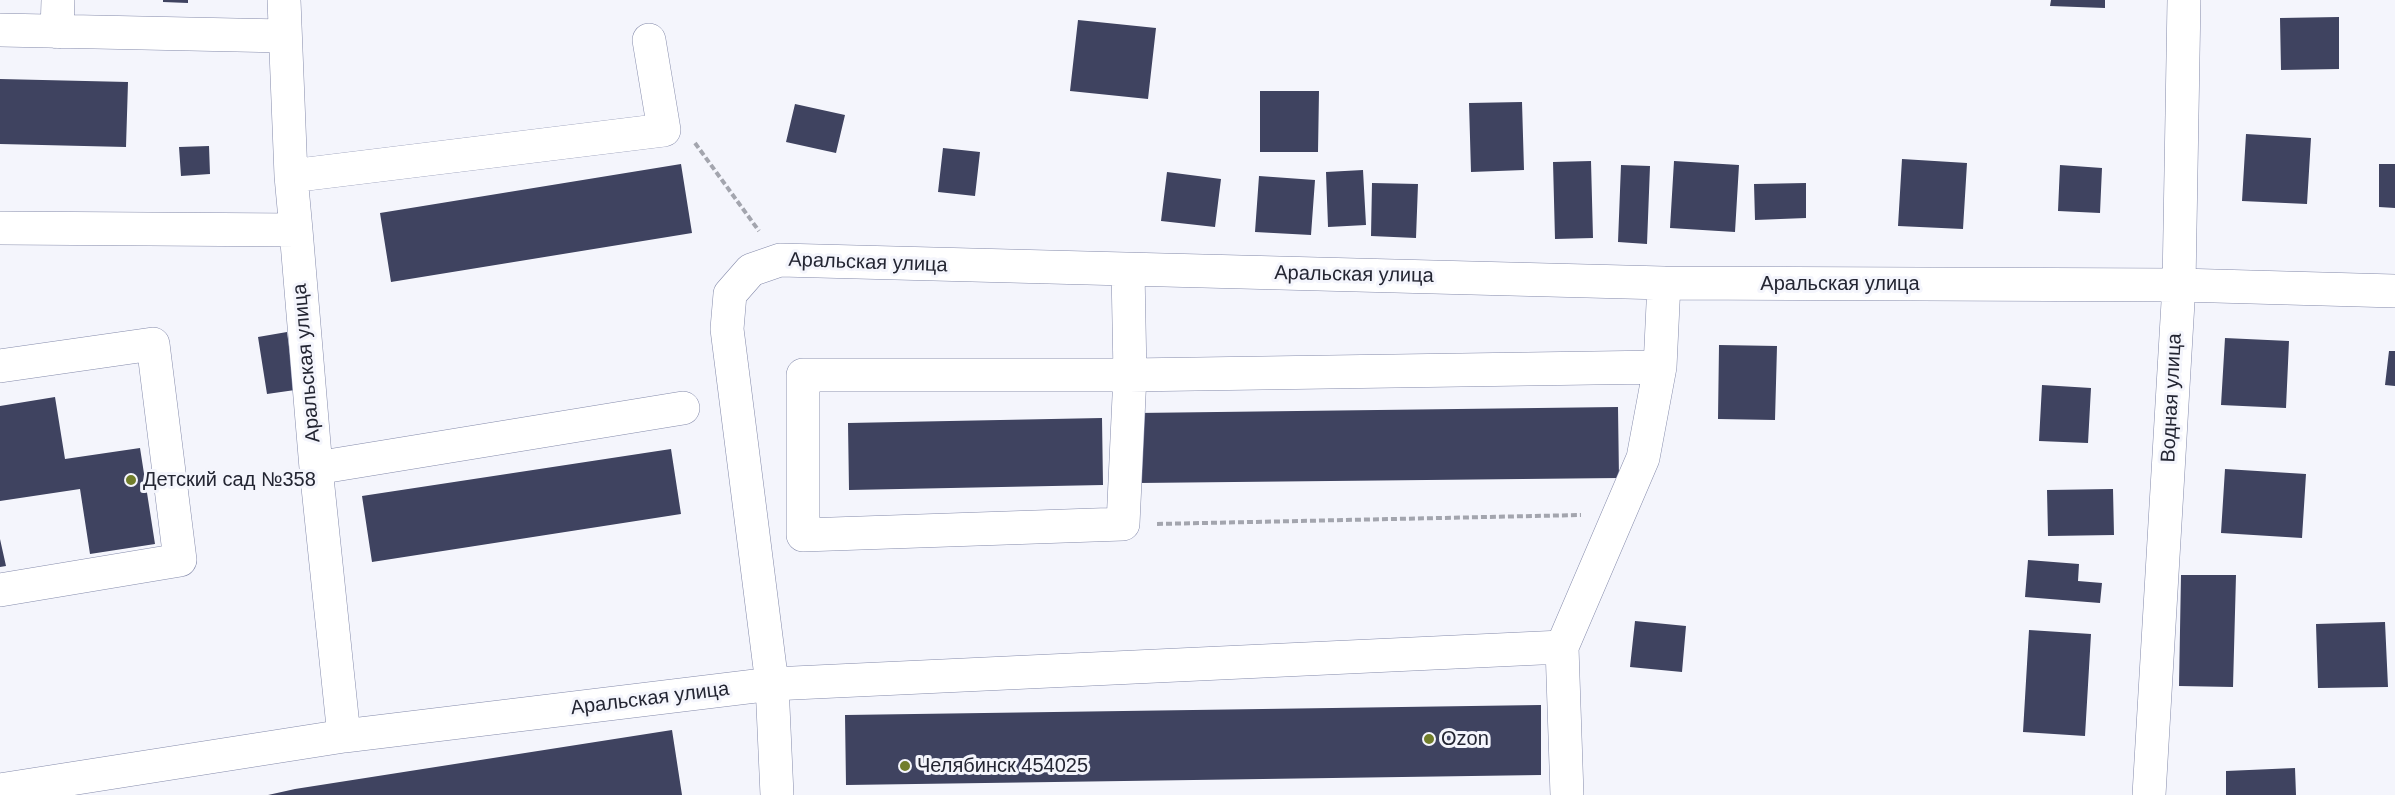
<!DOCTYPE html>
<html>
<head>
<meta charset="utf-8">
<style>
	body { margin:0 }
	canvas { display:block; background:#f4f5fc }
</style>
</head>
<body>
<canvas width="2395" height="795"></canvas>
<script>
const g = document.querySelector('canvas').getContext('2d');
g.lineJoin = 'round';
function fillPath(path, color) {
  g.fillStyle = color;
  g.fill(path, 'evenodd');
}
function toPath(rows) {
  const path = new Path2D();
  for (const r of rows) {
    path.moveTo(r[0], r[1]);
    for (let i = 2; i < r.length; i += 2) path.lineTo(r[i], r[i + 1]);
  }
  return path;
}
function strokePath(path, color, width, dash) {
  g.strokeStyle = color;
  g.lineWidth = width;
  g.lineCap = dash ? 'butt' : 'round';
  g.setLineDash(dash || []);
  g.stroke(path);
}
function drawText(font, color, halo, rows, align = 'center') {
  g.font = font + ' Helvetica,sans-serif';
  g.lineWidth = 6;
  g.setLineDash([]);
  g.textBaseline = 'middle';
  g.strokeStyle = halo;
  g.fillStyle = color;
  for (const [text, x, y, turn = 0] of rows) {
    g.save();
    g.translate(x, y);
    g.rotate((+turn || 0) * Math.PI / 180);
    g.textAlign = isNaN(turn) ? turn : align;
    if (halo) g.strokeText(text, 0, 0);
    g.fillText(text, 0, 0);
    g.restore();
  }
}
const building = toPath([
	[163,0,188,0,188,3,163,2],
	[2051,0,2105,0,2105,8,2050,6],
	[2339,17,2339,69,2281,70,2280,18],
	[1078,20,1156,28,1148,99,1070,91],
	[0,79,128,82,126,147,0,144],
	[1260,91,1319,91,1318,152,1260,152],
	[1522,102,1524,170,1471,172,1469,103],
	[795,104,845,115,836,153,786,142],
	[2246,134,2311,138,2307,204,2242,201],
	[209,146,210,174,181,176,179,147],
	[943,148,980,152,975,196,938,192],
	[1902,159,1967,163,1963,229,1898,226],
	[1591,161,1593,238,1555,239,1553,162],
	[1674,161,1739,165,1735,232,1670,228],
	[681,164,692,233,391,282,380,213],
	[2379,164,2395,164,2395,208,2379,207],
	[1621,165,1650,166,1647,244,1618,242],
	[2060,165,2102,168,2100,213,2058,211],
	[1363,170,1366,225,1328,227,1326,172],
	[1167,172,1221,179,1215,227,1161,221],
	[1259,176,1315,180,1311,235,1255,232],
	[1372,183,1418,184,1416,238,1371,236],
	[1806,183,1806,218,1755,220,1754,184],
	[287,332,295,390,267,394,258,337],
	[2225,338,2289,341,2286,408,2221,405],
	[1719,345,1777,346,1775,420,1718,419],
	[2389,351,2395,351,2395,386,2385,385],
	[2042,385,2091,388,2088,443,2039,441],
	[55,397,65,459,140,448,155,544,90,554,80,489,0,501,0,406],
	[1618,407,1619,478,1138,483,1137,413],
	[1102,418,1103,485,849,490,848,423],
	[671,449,681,514,372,562,362,496],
	[2225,469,2306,474,2302,538,2221,533],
	[2113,489,2114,535,2048,536,2047,490],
	[0,539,6,566,0,567],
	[2028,560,2079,564,2078,581,2102,583,2100,603,2025,597],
	[2181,575,2236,575,2233,687,2179,686],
	[1635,621,1686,626,1682,672,1630,667],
	[2385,622,2388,687,2318,688,2316,624],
	[2029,630,2091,634,2085,736,2023,732],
	[1541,705,1541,775,846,785,845,715],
	[672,730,682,795,268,795,295,789],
	[2295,768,2296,795,2226,795,2226,771]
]);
const path = toPath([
	[695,143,759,231],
	[1157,524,1581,515]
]);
const minor = toPath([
	[284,0,291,176,296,230],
	[0,30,284,36],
	[57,32,58,0],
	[291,176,664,130,649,40],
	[0,228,296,230,316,468,344,736,772,684,727,329,730,294,751,270,780,260,1664,283,2179,285,2395,291],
	[1128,270,1130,375,1123,524,803,535,803,375,1130,375,1660,367],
	[0,366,153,344,180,560,0,590],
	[316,468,683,408],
	[1562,647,1567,795],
	[0,790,344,736],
	[777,795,772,684,1562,647,1643,458,1660,367,1664,283],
	[2149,795,2179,285,2184,0]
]);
const markers = [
	[131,480,6,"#717e2b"],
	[1429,739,6,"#717e2b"],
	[905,766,6,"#717e2b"]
];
const streetNames = [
	["Аральская улица",868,263,2],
	["Аральская улица",1354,275,1],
	["Аральская улица",1840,284],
	["Аральская улица",307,363,-95],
	["Водная улица",2172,398,-87],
	["Аральская улица",650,699,-7]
];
const poiNames = [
	["Детский сад №358",143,480],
	["Ozon",1441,739],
	["Челябинск 454025",917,766]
];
fillPath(building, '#3f4360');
strokePath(minor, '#858bab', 34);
strokePath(path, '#a3a5ae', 4, [6, 3]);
strokePath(minor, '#fff', 33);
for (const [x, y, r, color] of markers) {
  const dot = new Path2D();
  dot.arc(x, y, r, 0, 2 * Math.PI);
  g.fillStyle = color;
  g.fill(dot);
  strokePath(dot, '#f4f5fc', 2);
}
drawText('20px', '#232532', '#f4f5fc', streetNames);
drawText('20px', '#232532', '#f4f5fc', poiNames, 'left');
</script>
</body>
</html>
